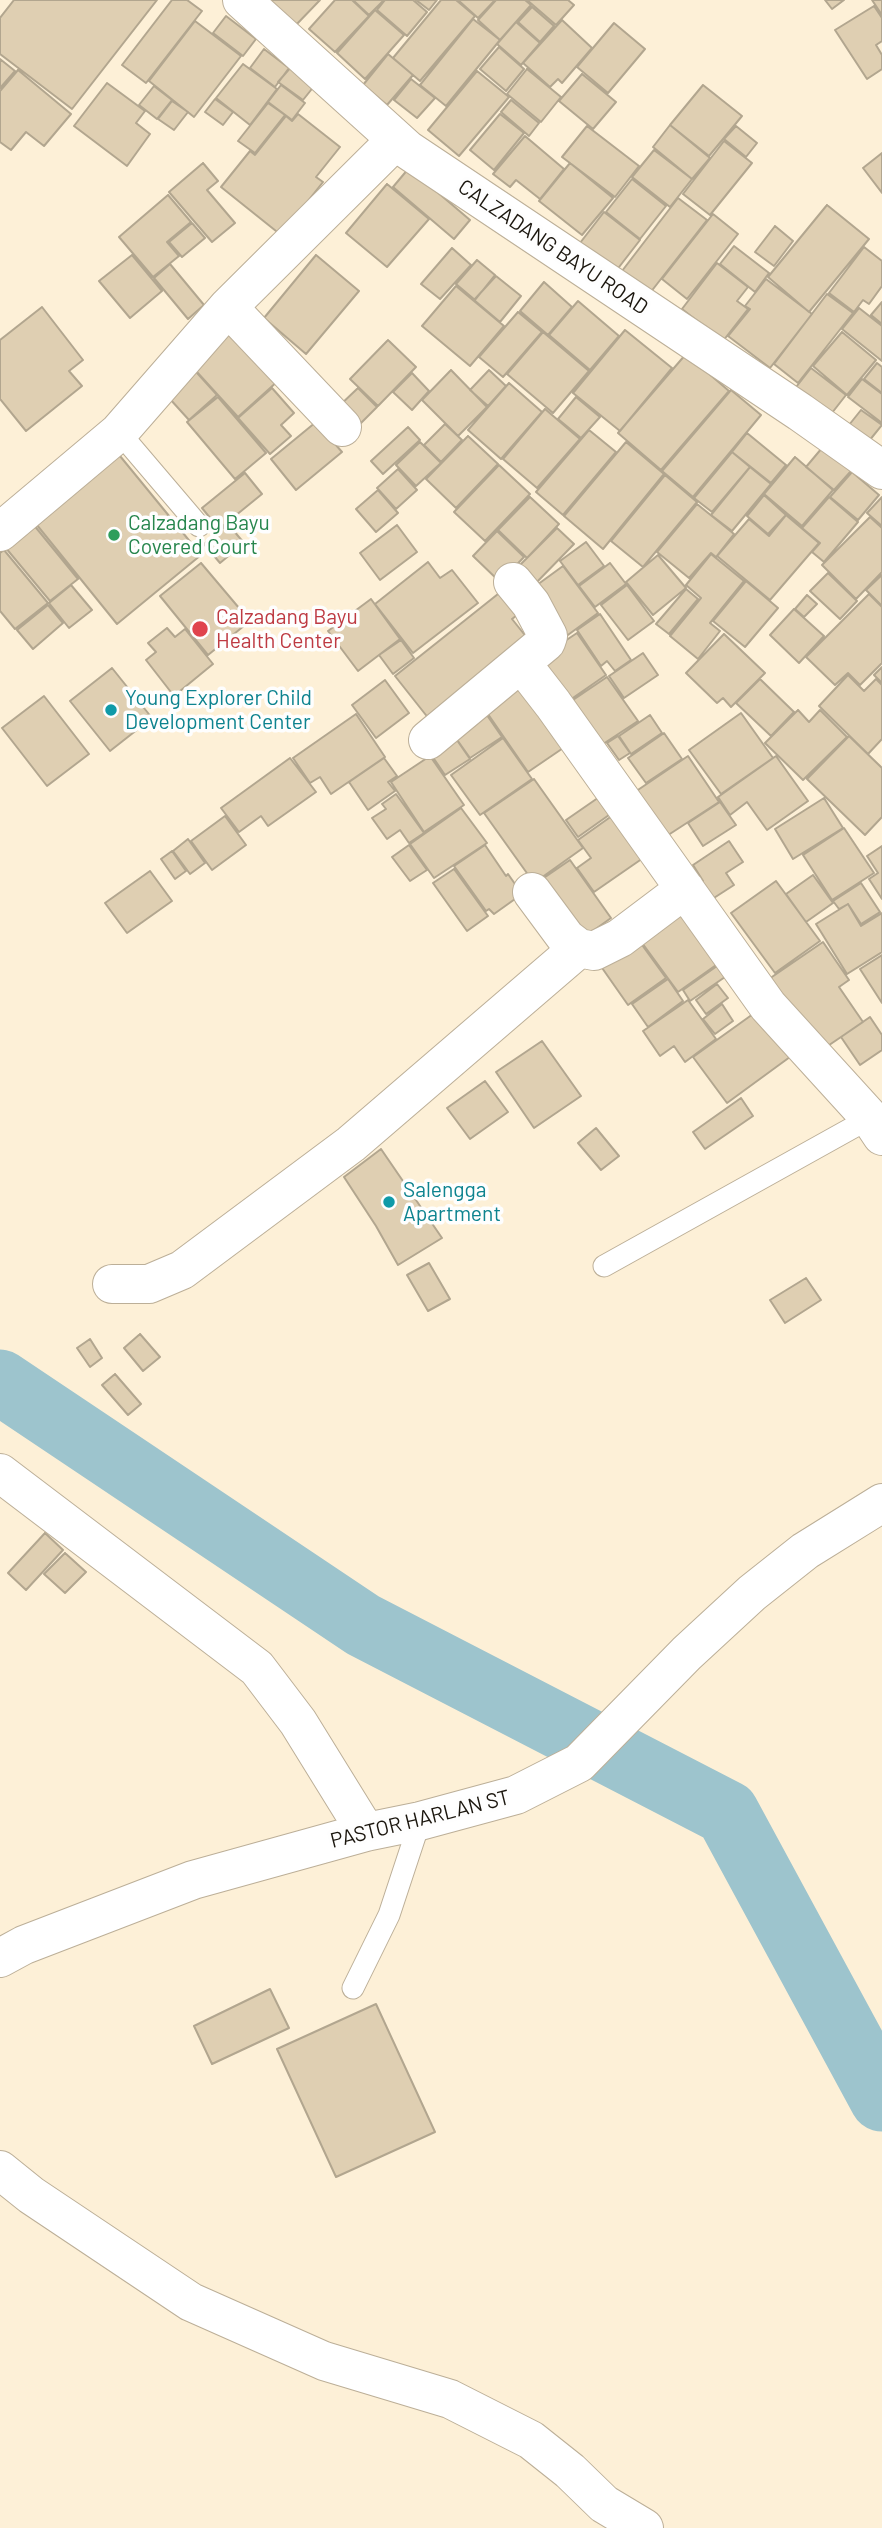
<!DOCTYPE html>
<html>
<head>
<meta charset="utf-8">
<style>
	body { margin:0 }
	canvas { display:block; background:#fdf0d7 }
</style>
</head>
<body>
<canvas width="882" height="2528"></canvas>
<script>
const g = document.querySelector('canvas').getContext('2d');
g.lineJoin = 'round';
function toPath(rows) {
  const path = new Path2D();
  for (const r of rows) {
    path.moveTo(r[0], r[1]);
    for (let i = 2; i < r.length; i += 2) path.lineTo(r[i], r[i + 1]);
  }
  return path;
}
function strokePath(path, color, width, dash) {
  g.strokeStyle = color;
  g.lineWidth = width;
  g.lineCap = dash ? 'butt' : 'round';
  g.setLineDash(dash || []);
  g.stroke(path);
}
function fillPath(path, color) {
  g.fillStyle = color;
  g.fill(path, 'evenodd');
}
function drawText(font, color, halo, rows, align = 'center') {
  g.font = font + ' Barlow,sans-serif';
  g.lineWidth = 7;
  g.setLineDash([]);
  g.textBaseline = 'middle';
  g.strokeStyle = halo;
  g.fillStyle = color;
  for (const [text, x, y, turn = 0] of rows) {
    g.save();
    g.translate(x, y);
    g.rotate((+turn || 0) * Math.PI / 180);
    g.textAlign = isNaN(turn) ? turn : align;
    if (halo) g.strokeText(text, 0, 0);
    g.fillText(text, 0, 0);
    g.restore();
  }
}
const river = toPath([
	[0,1382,363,1625,727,1813,882,2099]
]);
const building = toPath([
	[14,0,157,0,72,109,0,54,0,18,14,0],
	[172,0,187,0,202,11,146,83,122,65,172,0],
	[267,0,320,0,295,26,267,0],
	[335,0,352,0,369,16,335,52,309,29,335,0],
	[353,0,384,0,369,15,353,0],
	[385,0,413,0,427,12,407,36,377,10,385,0],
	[416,0,437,0,429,10,416,0],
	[441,0,456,0,475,16,420,81,393,58,441,0],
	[458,0,495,0,478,18,458,0],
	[496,0,525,0,531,5,500,40,478,20,496,0],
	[527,0,568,0,574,5,556,25,527,0],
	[825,0,844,0,832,9,825,0],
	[872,0,882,0,882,15,872,0],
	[874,6,882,18,882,41,876,45,882,55,882,69,867,79,835,30,874,6],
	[532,7,554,26,540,42,518,22,532,7],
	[375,10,404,35,365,79,337,53,375,10],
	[226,16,256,39,243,56,213,33,226,16],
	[473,19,500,40,446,106,420,85,473,19],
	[562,20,592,48,562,83,558,79,550,87,523,63,562,20],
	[195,21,241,56,194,117,149,81,195,21],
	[516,22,540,43,521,65,497,44,516,22],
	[614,23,645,49,608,93,577,67,614,23],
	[499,47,524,69,506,91,480,69,499,47],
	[264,49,289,68,275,87,250,68,264,49],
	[388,54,413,75,387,105,363,85,388,54],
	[0,59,15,71,0,88,0,59],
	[243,64,277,89,250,125,216,98,243,64],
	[291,67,315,85,303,100,278,82,291,67],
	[527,69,561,97,541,122,507,94,527,69],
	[18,70,71,114,44,146,26,132,11,150,0,142,0,91,18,70],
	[477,71,509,97,459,156,428,130,477,71],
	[582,74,616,102,593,129,559,101,582,74],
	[411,79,435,98,417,118,394,100,411,79],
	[107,83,145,111,136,123,150,134,127,166,74,126,107,83],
	[281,85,305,103,292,120,268,102,281,85],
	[703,85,742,116,709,156,670,125,703,85],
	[154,86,172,100,157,119,139,105,154,86],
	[215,99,233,112,223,125,205,112,215,99],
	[511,100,539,123,529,136,501,112,511,100],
	[172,101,188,112,174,130,158,119,172,101],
	[268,103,285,115,255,153,238,141,268,103],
	[298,114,340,147,316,177,323,182,281,235,221,187,250,151,255,155,286,116,292,121,298,114],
	[500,114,524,133,494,170,470,150,500,114],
	[670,125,710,158,692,179,653,147,670,125],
	[587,126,639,166,615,197,562,157,587,126],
	[736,126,757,143,746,157,724,139,736,126],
	[525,136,564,169,540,199,516,180,510,187,493,174,525,136],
	[724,141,752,163,710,215,683,194,724,141],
	[654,150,692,179,670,207,632,177,654,150],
	[882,153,882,193,863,168,882,153],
	[203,163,218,181,207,190,235,223,212,242,169,192,203,163],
	[570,163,613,198,582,235,539,201,570,163],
	[409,168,470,220,454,239,393,187,409,168],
	[632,179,666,206,640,239,606,212,632,179],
	[387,184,429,219,387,267,346,233,387,184],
	[168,195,191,222,167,242,179,256,153,277,119,237,168,195],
	[678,198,707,220,650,293,622,271,678,198],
	[827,205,869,239,809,312,768,277,827,205],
	[604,212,640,240,616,271,580,243,604,212],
	[713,214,738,234,687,299,662,279,713,214],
	[192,223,205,238,182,257,169,242,192,223],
	[775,226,793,241,774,266,755,252,775,226],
	[734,246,769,273,755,292,720,264,734,246],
	[864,247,882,261,882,286,869,304,863,300,854,312,829,293,864,247],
	[452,248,471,265,440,299,421,284,452,248],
	[132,255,162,291,130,318,99,281,132,255],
	[316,255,359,291,306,354,264,318,316,255],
	[477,260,495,275,475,300,456,284,477,260],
	[717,263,748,287,737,301,748,309,723,341,682,309,717,263],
	[170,264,204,305,188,319,154,278,170,264],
	[496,276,521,296,500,322,474,300,496,276],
	[766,279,812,314,770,368,728,336,750,309,745,306,766,279],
	[544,282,572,307,548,335,520,311,544,282],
	[456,286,504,326,470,366,422,326,456,286],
	[827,294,853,313,798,383,774,364,827,294],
	[578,301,619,336,590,370,549,335,578,301],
	[882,302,882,324,871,315,882,302],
	[42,307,83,360,69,371,82,386,26,431,0,399,0,340,42,307],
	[859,308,882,326,882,361,842,329,859,308],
	[518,312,542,332,503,377,479,357,518,312],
	[236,316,279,380,238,417,186,360,236,316],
	[625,330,672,368,620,431,573,393,625,330],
	[543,332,589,371,553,413,507,374,543,332],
	[842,332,876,360,847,395,813,366,842,332],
	[388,340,416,367,378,406,350,379,388,340],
	[686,354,729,391,661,470,618,433,686,354],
	[877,363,882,367,882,393,864,379,877,363],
	[189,364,217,395,189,420,160,388,189,364],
	[811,368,846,395,828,418,793,391,811,368],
	[451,370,487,407,458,436,422,400,451,370],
	[489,370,506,386,488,406,470,390,489,370],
	[412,373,429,391,412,410,393,392,412,373],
	[862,379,882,394,882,423,848,397,862,379],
	[509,383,542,412,501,459,468,430,509,383],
	[272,388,294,413,281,425,291,436,270,454,238,418,272,388],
	[358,388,377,407,357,427,337,408,358,388],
	[731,390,761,415,693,497,662,471,731,390],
	[218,397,266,453,235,479,187,422,218,397],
	[576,397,600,417,581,438,558,419,576,397],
	[545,409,580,439,537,488,503,459,545,409],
	[861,410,882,425,869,441,849,425,861,410],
	[316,422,342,452,296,490,271,459,316,422],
	[445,424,462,440,441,462,424,445,445,424],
	[408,427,420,440,383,474,371,461,408,427],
	[589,430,616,452,563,515,536,492,589,430],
	[747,433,786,465,771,483,732,452,747,433],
	[468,436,498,464,456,508,426,479,468,436],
	[420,442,441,463,416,486,396,465,420,442],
	[626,442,664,474,603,549,564,516,626,442],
	[111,445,201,555,117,624,28,514,111,445],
	[822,448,851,471,834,490,806,467,822,448],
	[732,452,750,467,712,512,694,498,732,452],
	[795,457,833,490,802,526,764,494,795,457],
	[499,465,530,494,485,541,454,512,499,465],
	[750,467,771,484,732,531,711,515,750,467],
	[398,469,417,490,396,509,377,488,398,469],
	[852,472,879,495,858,520,830,497,852,472],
	[245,473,262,494,219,529,202,508,245,473],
	[665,475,697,502,643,567,611,541,665,475],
	[378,490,398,513,376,532,356,509,378,490],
	[764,495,786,515,768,534,747,516,764,495],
	[530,497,559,524,527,558,498,530,530,497],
	[829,497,858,522,824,562,812,552,820,543,802,528,829,497],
	[882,497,882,526,867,513,882,497],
	[697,504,734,534,716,557,711,553,689,578,657,552,697,504],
	[786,515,819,543,770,600,717,556,749,519,769,536,786,515],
	[870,517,882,528,882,572,856,599,822,565,870,517],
	[33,524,78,579,50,601,5,547,33,524],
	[228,524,244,543,220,563,204,544,228,524],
	[397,525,417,552,380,580,360,553,397,525],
	[557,528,574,544,534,585,516,569,557,528],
	[497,531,524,557,500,582,473,556,497,531],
	[586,542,604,566,578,585,560,561,586,542],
	[4,550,48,603,15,629,0,611,0,553,4,550],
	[711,554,744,581,710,623,720,631,698,659,670,636,701,598,686,585,711,554],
	[658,555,686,588,653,615,626,582,658,555],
	[428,562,440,578,452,570,478,603,413,653,375,604,428,562],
	[201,563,250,621,208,655,160,596,201,563],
	[610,563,626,584,595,607,579,586,610,563],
	[563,566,598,613,561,640,526,593,563,566],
	[828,573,857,601,840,619,810,591,828,573],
	[882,575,882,606,866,590,882,575],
	[746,581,778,608,745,647,713,621,746,581],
	[71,585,92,610,69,628,49,603,71,585],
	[627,585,654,621,628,640,601,605,627,585],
	[686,589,698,599,669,634,656,624,686,589],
	[503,590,521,612,512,619,532,644,433,724,395,676,503,590],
	[869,594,882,607,882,663,860,685,848,673,835,685,806,657,869,594],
	[807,595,817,604,804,617,795,609,807,595],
	[371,599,400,639,358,671,328,631,371,599],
	[48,605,63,623,33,649,17,630,48,605],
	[794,609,824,636,799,663,770,635,794,609],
	[600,614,631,660,615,671,607,661,601,666,577,630,600,614],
	[167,628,175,637,185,629,213,664,174,696,146,660,156,652,148,643,167,628],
	[577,633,606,675,567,702,538,659,577,633],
	[724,634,765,673,731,707,723,698,717,703,686,673,724,634],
	[401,640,414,658,393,674,379,655,401,640],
	[643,653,658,675,624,698,609,676,643,653],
	[882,667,882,683,874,675,882,667],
	[112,668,152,718,110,751,70,701,112,668],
	[525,674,572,742,528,772,481,704,525,674],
	[848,675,864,691,876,679,882,685,882,739,868,754,819,706,848,675],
	[607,677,638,721,597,748,567,704,607,677],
	[760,679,794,712,771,736,736,703,760,679],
	[385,680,409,713,376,738,352,705,385,680],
	[44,696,89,754,47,786,2,728,44,696],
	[480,705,502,737,470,758,448,727,480,705],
	[798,710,809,722,820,710,847,737,803,780,765,743,798,710],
	[741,713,773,758,721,794,689,750,741,713],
	[356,714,385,757,331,794,320,777,310,783,293,758,356,714],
	[650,715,662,733,631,754,619,736,650,715],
	[450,730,470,759,445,775,426,747,450,730],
	[664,733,682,759,646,783,628,758,664,733],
	[618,736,630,753,619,760,607,743,618,736],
	[849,736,882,768,882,817,865,835,807,779,849,736],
	[503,738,532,779,480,815,451,775,503,738],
	[430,756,464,805,424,832,391,782,430,756],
	[688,756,719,802,659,841,629,796,688,756],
	[776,756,808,801,767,830,747,802,730,815,718,797,776,756],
	[290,758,316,792,268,826,261,816,239,832,221,808,290,758],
	[384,758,397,776,388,782,395,791,368,810,349,782,384,758],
	[534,779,583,848,534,883,484,813,534,779],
	[605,793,616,810,578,837,566,820,605,793],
	[396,794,424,833,409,843,400,830,387,839,372,818,386,809,382,804,396,794],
	[824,798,843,828,793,859,775,829,824,798],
	[720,802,736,825,703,846,688,823,720,802],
	[461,808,487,843,434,878,410,844,461,808],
	[616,813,646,856,594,892,577,868,591,858,578,840,616,813],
	[225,816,246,845,212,870,191,841,225,816],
	[844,828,874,873,832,900,803,855,844,828],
	[188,839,205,863,190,874,173,851,188,839],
	[729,841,743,862,726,873,734,885,703,905,692,888,703,881,693,865,729,841],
	[409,845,427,870,410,881,392,857,409,845],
	[485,845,506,876,508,874,522,894,494,914,489,909,486,911,454,866,485,845],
	[882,846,882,899,869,879,878,873,867,856,882,846],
	[172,851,186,871,175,879,161,859,172,851],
	[570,860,611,918,576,943,535,884,570,860],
	[454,869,488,916,467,931,433,883,454,869],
	[150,871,172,901,127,933,105,903,150,871],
	[813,875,833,903,806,922,786,894,813,875],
	[776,881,820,941,775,973,731,913,776,881],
	[861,883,880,912,861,924,848,904,839,909,833,901,861,883],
	[685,901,726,958,678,992,637,936,685,901],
	[848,904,861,926,882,913,882,952,847,974,816,924,848,904],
	[637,938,666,978,628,1005,600,965,637,938],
	[823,942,849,980,839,987,863,1022,816,1054,766,981,823,942],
	[882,955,882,1003,860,969,882,955],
	[717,966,725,977,690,1001,683,990,717,966],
	[668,979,683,1001,648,1027,632,1004,668,979],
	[717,984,728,998,706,1014,696,1000,717,984],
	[688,1000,716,1039,685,1062,674,1046,660,1056,643,1031,688,1000],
	[722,1004,733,1021,715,1034,703,1019,722,1004],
	[760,1009,794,1054,727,1103,693,1057,760,1009],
	[870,1017,882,1035,882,1050,860,1065,841,1037,870,1017],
	[542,1041,581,1096,534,1128,496,1072,542,1041],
	[485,1081,508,1112,470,1139,447,1108,485,1081],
	[741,1098,753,1116,705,1149,693,1132,741,1098],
	[596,1128,619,1156,601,1170,578,1143,596,1128],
	[381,1149,442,1238,398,1265,376,1226,344,1177,381,1149],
	[429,1263,450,1299,428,1311,407,1275,429,1263],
	[806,1278,821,1300,785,1323,770,1300,806,1278],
	[140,1334,160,1357,143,1371,124,1348,140,1334],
	[90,1339,102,1358,90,1367,77,1348,90,1339],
	[115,1374,141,1404,128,1415,102,1385,115,1374],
	[45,1533,63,1550,26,1590,8,1573,45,1533],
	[65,1553,86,1572,65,1593,44,1574,65,1553],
	[270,1989,289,2028,212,2064,194,2026,270,1989],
	[376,2004,435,2132,336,2177,277,2049,376,2004]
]);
const lane = toPath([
	[119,432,199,526],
	[604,1266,870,1118],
	[353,1988,389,1915,420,1821]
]);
const street = toPath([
	[228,307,342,427],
	[0,532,119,432,228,307,396,140],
	[522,664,553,704,768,1006,870,1118,882,1136],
	[428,740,546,642,548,636,531,604,513,582],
	[532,892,566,938,579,948,594,951,620,938,685,889],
	[112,1284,149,1284,182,1270,351,1144,579,948],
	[0,1473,257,1668,298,1722,366,1832],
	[0,1958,24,1945,193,1880,366,1832,420,1821,516,1795,579,1763,687,1653,752,1593,805,1551,882,1503],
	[0,2170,31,2195,191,2302,324,2361,450,2399,531,2440,570,2471,604,2504,644,2528]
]);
const secondary = toPath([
	[242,0,408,150,800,412,882,470]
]);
const markers = [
	[114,535,7,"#2e9e5b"],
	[200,629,9,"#e0444e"],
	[111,710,7,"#0f9aa8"],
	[389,1202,7,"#0f9aa8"]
];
const streetNames = [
	["CALZADANG BAYU ROAD",553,247,34],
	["PASTOR HARLAN ST",420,1819,-14]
];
const leisureNames = [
	["Calzadang Bayu",128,523],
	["Covered Court",128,547]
];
const healthNames = [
	["Calzadang Bayu",216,617],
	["Health Center",216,641]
];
const cultureNames = [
	["Young Explorer Child",125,698],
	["Development Center",125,722],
	["Salengga",403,1190],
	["Apartment",403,1214]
];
strokePath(river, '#9dc4cd', 65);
fillPath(building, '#dfcfb2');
strokePath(building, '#b2a68f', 2);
strokePath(lane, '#bcaf98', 23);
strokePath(street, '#bcaf98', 40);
strokePath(secondary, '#bcaf98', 40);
strokePath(lane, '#fff', 21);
strokePath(street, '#fff', 38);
strokePath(secondary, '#fff', 38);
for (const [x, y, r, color] of markers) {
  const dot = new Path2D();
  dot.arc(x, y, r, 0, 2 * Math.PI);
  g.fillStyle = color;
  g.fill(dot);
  strokePath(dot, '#fefefe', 2.5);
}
drawText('21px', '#1b160e', '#fefefe', streetNames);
drawText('21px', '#27864d', '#fefefe', leisureNames, 'left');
drawText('21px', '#be3a42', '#fefefe', healthNames, 'left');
drawText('21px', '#0d838f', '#fefefe', cultureNames, 'left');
</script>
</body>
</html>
